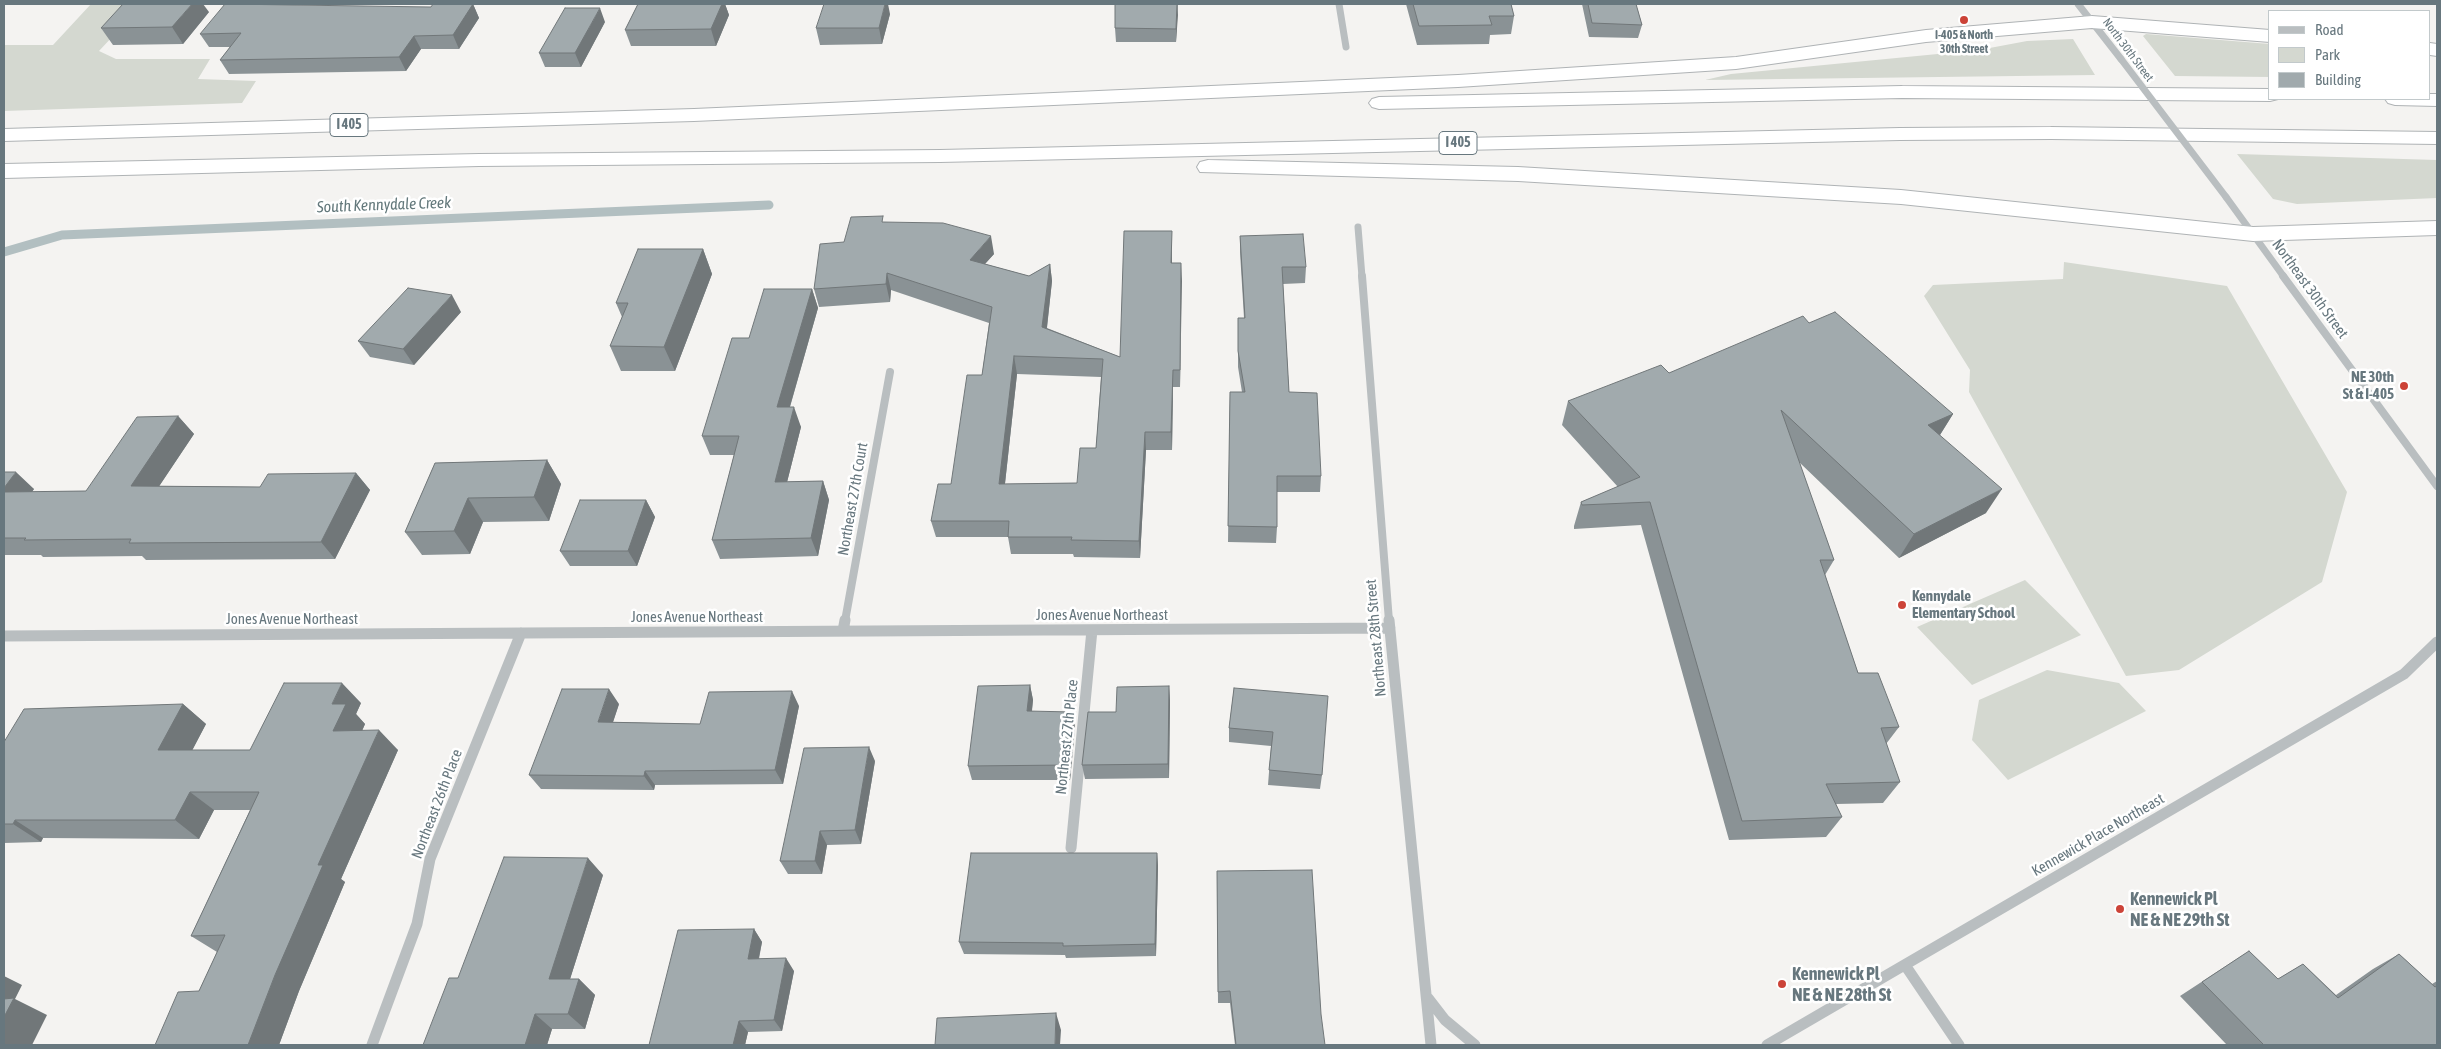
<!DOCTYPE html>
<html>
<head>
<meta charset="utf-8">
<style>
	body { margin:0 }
	#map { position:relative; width:2441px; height:1049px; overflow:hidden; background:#f4f3f1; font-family:"Asap Condensed",sans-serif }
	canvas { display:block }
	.frame { position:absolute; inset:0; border:5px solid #67777e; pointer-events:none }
	.legend { position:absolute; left:2268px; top:10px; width:162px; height:90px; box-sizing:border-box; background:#fff; border:1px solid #c2c9cb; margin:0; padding:6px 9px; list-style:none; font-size:15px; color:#67777e }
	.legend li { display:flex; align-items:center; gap:10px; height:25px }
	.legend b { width:25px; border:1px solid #c2c9cb }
</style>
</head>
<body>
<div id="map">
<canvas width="2441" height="1049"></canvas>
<div class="frame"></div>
<ul class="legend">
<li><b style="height:6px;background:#b9bec0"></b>Road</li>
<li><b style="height:14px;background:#d4d8d0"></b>Park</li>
<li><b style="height:14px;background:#a1aaad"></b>Building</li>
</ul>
</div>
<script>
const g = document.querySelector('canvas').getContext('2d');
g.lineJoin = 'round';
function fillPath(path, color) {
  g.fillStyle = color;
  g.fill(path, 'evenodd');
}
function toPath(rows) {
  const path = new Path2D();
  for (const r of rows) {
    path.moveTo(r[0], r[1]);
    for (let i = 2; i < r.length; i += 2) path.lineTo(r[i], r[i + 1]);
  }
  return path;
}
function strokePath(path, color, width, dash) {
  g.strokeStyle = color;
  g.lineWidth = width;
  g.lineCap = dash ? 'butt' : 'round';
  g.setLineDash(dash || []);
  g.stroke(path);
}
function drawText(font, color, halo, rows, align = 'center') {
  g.font = font + ' "Asap Condensed",sans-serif';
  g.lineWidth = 5;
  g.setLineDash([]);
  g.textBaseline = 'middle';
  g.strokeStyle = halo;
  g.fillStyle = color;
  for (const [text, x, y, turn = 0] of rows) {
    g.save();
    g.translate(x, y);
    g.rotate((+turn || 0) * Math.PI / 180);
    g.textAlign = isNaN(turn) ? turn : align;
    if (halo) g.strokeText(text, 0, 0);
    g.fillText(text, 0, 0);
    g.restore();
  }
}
const green = toPath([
	[91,4,143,4,99,51,116,59,210,59,198,79,256,81,242,103,4,111,4,45,53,45],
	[2146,34,2270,44,2270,77,2175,76,2143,36],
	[2073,39,2095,75,1705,80,1731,74,1979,50,2027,41],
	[2237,154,2437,160,2437,198,2297,204,2273,199],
	[2064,262,2227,286,2347,492,2322,582,2179,670,2126,676,1969,392,1970,370,1924,296,1933,285,2063,279],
	[2025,580,2081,635,1972,685,1917,627],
	[2047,670,2119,683,2146,711,2008,780,1972,740,1979,700]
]);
const stream = toPath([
	[4,252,62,235,769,205]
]);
const minorFar2 = toPath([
	[1339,4,1346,47],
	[2078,4,2121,59],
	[2226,197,2284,277],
	[1358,227,1362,277]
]);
const minorFar1 = toPath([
	[1362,276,1389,621],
	[2283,276,2437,486],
	[845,621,890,372]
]);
const minor = toPath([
	[1389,620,1431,1045],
	[843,631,845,620],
	[4,636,1390,628],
	[1071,848,1092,630],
	[1905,965,1959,1045],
	[1428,998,1445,1020,1475,1045],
	[372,1045,417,924,430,859,521,633],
	[1767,1045,2404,674,2437,642]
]);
const highway = toPath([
	[2092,16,2270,30,2270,42,2092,28,1926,42,1736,69,1458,87,694,121,4,141,4,129,694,109,1458,75,1736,57,1926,30,2092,16],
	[2430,43,2437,44,2437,56,2430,55,2430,43],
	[1902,86,2270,89,2270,99,2278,99,2270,101,1902,98,1379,109,1372,107,1369,103,1372,99,1379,97,1902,86],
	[2430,94,2437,94,2437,106,2395,105,2388,103,2385,99,2430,99,2430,94],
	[2051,127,2437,132,2437,144,2051,139,1900,140,940,162,479,166,4,178,4,164,479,154,940,150,1900,128,2051,127],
	[1208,160,1518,167,1901,190,2253,227,2437,221,2437,235,2253,241,1901,204,1518,181,1200,172,1197,167,1200,162,1208,160]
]);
const minorBridge = toPath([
	[2121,59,2226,197]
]);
const wall = toPath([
	[473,4,479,18,459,49,421,49,406,71,229,74,220,60,230,47,209,47,200,34,431,7],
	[638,4,725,4,729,15,716,46,631,46,625,30],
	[1178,4,1176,42,1116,42,1115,28],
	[1406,4,1511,4,1514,16,1511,34,1490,35,1489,44,1417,45],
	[1582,4,1636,4,1642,25,1638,38,1589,37],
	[209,12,183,44,113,45,101,28],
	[890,14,882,44,820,45,816,28],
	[605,22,581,67,545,67,539,53],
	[885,222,994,254,985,264,1029,276,1050,264,1052,281,1047,328,1120,357,1172,249,1172,263,1181,263,1180,387,1173,387,1172,450,1146,450,1140,558,1074,557,1073,554,1011,554,1008,537,936,537,931,521,951,484,982,375,989,323,891,290,890,302,819,307,814,289,844,242],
	[1017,374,1101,377,1096,448,1077,483,1005,484],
	[1240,236,1306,267,1305,283,1283,284,1289,392,1321,476,1320,492,1277,492,1277,527,1276,543,1228,542,1230,392,1242,392,1238,367,1238,318,1244,318,1240,252],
	[703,249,712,274,675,371,621,371,610,346,622,317,616,303],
	[812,289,818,308,790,407,801,427,787,482,823,481,829,500,818,556,720,559,712,540,734,455,710,455,702,436,749,338],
	[461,312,414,365,370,357,358,341],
	[1809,323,1953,414,1940,435,1986,513,1899,558,1799,462,1834,560,1825,575,1858,673,1899,727,1886,744,1900,782,1883,803,1836,804,1842,817,1826,837,1729,840,1641,525,1574,529,1574,526,1581,502,1618,487,1562,425,1568,401,1669,373],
	[178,416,194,434,159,486,260,487,356,473,370,490,335,559,146,560,142,556,43,557,41,555,4,555,4,472,34,489,32,492,86,491],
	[547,460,561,484,549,521,483,522,470,554,422,555,405,532,435,463],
	[646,500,655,517,637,566,570,566,560,551],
	[1030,685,1033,700,1032,711,1075,727,1070,780,972,780,968,766],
	[1169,686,1170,701,1169,778,1085,779,1082,765,1116,712],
	[1234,688,1322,775,1320,789,1268,785,1271,746,1229,742,1229,728],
	[361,703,356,714,365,724,362,731,398,750,341,879,345,882,299,991,279,1045,155,1045,199,991,217,952,191,936,250,810,214,810,199,839,43,838,41,842,4,843,4,742,183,704,206,724,192,750,250,750],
	[619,704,613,722,700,724,799,706,783,784,655,785,654,790,541,789,529,775],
	[875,761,861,844,827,845,822,874,788,874,780,861],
	[1157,853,1158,866,1156,956,1066,958,1065,955,964,954,959,942],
	[1217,871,1325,1045,1235,1045,1230,1003,1218,1003],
	[603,875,570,979,579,979,595,995,585,1029,552,1029,547,1045,423,1045,458,978],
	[754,929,762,942,759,959,794,971,782,1031,748,1032,745,1045,649,1045],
	[2249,951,2278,979,2303,964,2336,995,2373,969,2399,954,2432,984,2437,981,2437,1045,2227,1045,2180,996]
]);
const shadedWall = toPath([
	[192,4,203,4,209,12,183,44,172,27],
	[473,4,479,18,459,49,453,35],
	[722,4,725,4,729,15,716,46,711,29],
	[885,4,888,4,890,14,882,44,879,28],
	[1177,4,1178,15,1176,42,1176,29],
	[600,8,605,22,581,67,575,53],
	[414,36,421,49,406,71,399,57],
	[1172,231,1172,281,1171,263],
	[991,236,994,254,973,277,970,260],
	[703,249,712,274,675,371,664,347],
	[1181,263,1182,281,1180,387,1180,370],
	[1050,264,1052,281,1045,344,1042,327],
	[887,273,891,290,890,302,886,284],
	[812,289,818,308,784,427,777,407],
	[452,295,461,312,414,365,403,349],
	[1014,356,1017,374,1003,501,999,484],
	[1173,370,1173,387,1172,450,1171,432],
	[794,407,801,427,782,502,775,482],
	[1953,414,1938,438,1928,425],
	[178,416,194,434,148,503,131,486],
	[1145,432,1146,450,1140,558,1139,541],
	[547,460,561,484,549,521,534,497],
	[16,472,34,489,19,509,4,495,4,488],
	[356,473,370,490,335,559,321,542],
	[823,481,829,500,818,556,811,538],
	[2002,489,1986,513,1899,558,1914,534],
	[468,498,483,522,470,554,454,531],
	[646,500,655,517,637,566,628,551],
	[342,683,361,703,356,714,365,724,353,751,333,731,332,704],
	[1030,685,1033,700,1030,726,1027,711],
	[1169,686,1170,701,1169,778,1168,764],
	[609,689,619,704,608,737,598,722],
	[792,691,799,706,783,784,775,770],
	[183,704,206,724,182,770,158,750],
	[1073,712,1075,727,1070,780,1068,765],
	[379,730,398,750,341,879,345,882,299,991,279,1045,248,1045,318,865],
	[869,747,875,761,861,844,855,830],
	[645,771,655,785,654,790,644,776],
	[190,792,214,810,199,839,175,820],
	[15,820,43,838,41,842,13,824],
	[820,831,827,845,822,874,815,861],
	[1157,853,1158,866,1156,956,1155,944],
	[588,858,603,875,565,995,549,979],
	[754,929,762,942,756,971,748,959],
	[786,958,794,971,782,1031,774,1020],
	[4,976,22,985,15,999,47,1015,32,1045,4,1045],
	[579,979,595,995,585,1029,568,1014],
	[1056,1013,1061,1030,1060,1045,1055,1045],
	[535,1014,552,1029,547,1045,525,1045],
	[739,1021,748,1032,745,1045,733,1045]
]);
const building = toPath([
	[123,4,192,4,172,27,101,28,123,4],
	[225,4,431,7,433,4,473,4,453,35,414,36,399,57,220,60,241,33,200,34,225,4],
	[638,4,722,4,711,29,625,30,638,4],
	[824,4,885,4,879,28,816,28,824,4],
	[1115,4,1177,4,1176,29,1115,28,1115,4],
	[1413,4,1511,4,1514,16,1489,16,1492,25,1419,26,1413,4],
	[1588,4,1636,4,1642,25,1592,23,1588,4],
	[565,8,600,8,575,53,539,53,565,8],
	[883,216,882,222,943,223,991,236,970,260,1029,276,1050,264,1042,327,1120,357,1124,231,1172,231,1171,263,1181,263,1180,370,1173,370,1171,432,1145,432,1139,541,1071,540,1072,537,1008,537,1009,521,931,521,938,484,951,484,967,375,982,375,992,307,887,273,886,284,814,289,820,244,844,242,851,217,883,216],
	[1014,356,1103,359,1096,448,1080,448,1077,483,999,484,1014,356],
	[1303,234,1306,267,1282,267,1289,392,1317,393,1321,476,1277,476,1277,527,1228,526,1230,392,1245,392,1238,351,1238,318,1245,318,1240,236,1303,234],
	[638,249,703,249,664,347,610,346,628,303,616,303,638,249],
	[408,288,452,295,403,349,358,341,408,288],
	[764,289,812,289,777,407,794,407,775,482,823,481,811,538,712,540,739,436,702,436,732,338,749,338,764,289],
	[1835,312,1953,414,1928,425,2002,489,1914,534,1781,410,1834,560,1820,560,1858,673,1878,673,1899,727,1881,728,1900,782,1826,784,1842,817,1742,821,1650,502,1582,505,1581,502,1640,477,1568,401,1661,365,1669,373,1803,316,1809,323,1835,312],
	[178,416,131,486,260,487,268,474,356,473,321,542,129,543,131,539,24,540,26,538,4,538,4,492,86,491,137,417,178,416],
	[547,460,534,497,468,498,454,531,405,532,435,463,547,460],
	[4,472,16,472,4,488,4,472],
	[580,500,646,500,628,551,560,551,580,500],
	[284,683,342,683,332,704,346,704,333,731,379,730,318,865,323,865,275,975,248,1045,155,1045,178,992,199,991,225,935,191,936,259,792,190,792,175,820,15,820,13,824,4,824,4,742,24,709,183,704,158,750,250,750,284,683],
	[1030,685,1027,711,1073,712,1068,765,968,766,978,686,1030,685],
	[1169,686,1168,764,1082,765,1088,712,1116,712,1117,687,1169,686],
	[1234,688,1328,696,1322,775,1269,770,1273,732,1229,728,1234,688],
	[562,689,609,689,598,722,700,724,709,692,792,691,775,770,645,771,644,776,529,775,562,689],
	[869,747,855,830,820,831,815,861,780,861,804,748,869,747],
	[971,853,1157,853,1155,944,1063,946,1063,943,959,942,971,853],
	[504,857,588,858,549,979,579,979,568,1014,535,1014,525,1045,423,1045,449,978,458,978,504,857],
	[1312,870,1321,1014,1325,1045,1236,1045,1230,991,1218,992,1217,871,1312,870],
	[754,929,748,959,786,958,774,1020,739,1021,733,1045,649,1045,678,930,754,929],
	[2249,951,2278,979,2303,964,2338,998,2399,954,2435,987,2437,986,2437,1045,2264,1045,2202,982,2249,951],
	[14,998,4,1017,4,999,14,998],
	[1056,1013,1055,1045,935,1045,937,1018,1056,1013]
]);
const markers = [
	[1964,20,5,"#cc4338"],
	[2404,386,5,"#cc4338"],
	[1902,605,5,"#cc4338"],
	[2120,909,5,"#cc4338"],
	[1782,984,5,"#cc4338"]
];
const farPoinames = [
	["I-405 & North",1964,35],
	["30th Street",1964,49]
];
const farStreetnames = [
	["North 30th Street",2128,50,53]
];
const shields = [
	[349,125,38],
	[1458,143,38]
];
const shieldNames = [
	["I 405",349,125],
	["I 405",1458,143]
];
const streetNames = [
	["Northeast 30th Street",2310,289,54],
	["Northeast 27th Court",853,499,-80],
	["Jones Avenue Northeast",1102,615],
	["Jones Avenue Northeast",697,617],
	["Jones Avenue Northeast",292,619],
	["Northeast 28th Street",1376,638,-95],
	["Northeast 27th Place",1067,737,-84],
	["Northeast 26th Place",437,804,-69],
	["Kennewick Place Northeast",2098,835,-30]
];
const poiNames = [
	["NE 30th",2394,377],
	["St & I-405",2394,394],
	["Kennydale",1912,596,"left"],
	["Elementary School",1912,613,"left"]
];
const waterNames = [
	["South Kennydale Creek",384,205,-2]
];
const nearPoinames = [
	["Kennewick Pl",2130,899],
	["NE & NE 29th St",2130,920],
	["Kennewick Pl",1792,974],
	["NE & NE 28th St",1792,995]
];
fillPath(green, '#d4d8d0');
strokePath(stream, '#b2bfc1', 9);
strokePath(highway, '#afb3b5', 2);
strokePath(minorFar2, '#b9bec0', 7);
strokePath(minorFar1, '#b9bec0', 8);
strokePath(minor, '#b9bec0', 11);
fillPath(highway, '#fff');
strokePath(minorBridge, '#b9bec0', 7);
fillPath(wall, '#8a9295');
fillPath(shadedWall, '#717779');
fillPath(building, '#a1aaad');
strokePath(building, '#717779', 1);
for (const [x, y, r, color] of markers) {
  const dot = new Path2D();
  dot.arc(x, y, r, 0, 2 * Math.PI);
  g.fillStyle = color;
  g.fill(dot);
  strokePath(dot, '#fff', 2);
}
drawText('bold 12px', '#67777e', '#fff', farPoinames);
drawText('12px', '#67777e', '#fff', farStreetnames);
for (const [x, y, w] of shields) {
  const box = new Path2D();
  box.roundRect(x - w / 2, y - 11.5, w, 23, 4);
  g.fillStyle = '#fff';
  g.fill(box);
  strokePath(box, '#67777e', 1);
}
drawText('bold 14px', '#67777e', null, shieldNames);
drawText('15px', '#67777e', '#fff', streetNames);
drawText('bold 15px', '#67777e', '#fff', poiNames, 'right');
drawText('italic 16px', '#63787b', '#fff', waterNames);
drawText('bold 18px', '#67777e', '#fff', nearPoinames, 'left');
</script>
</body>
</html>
